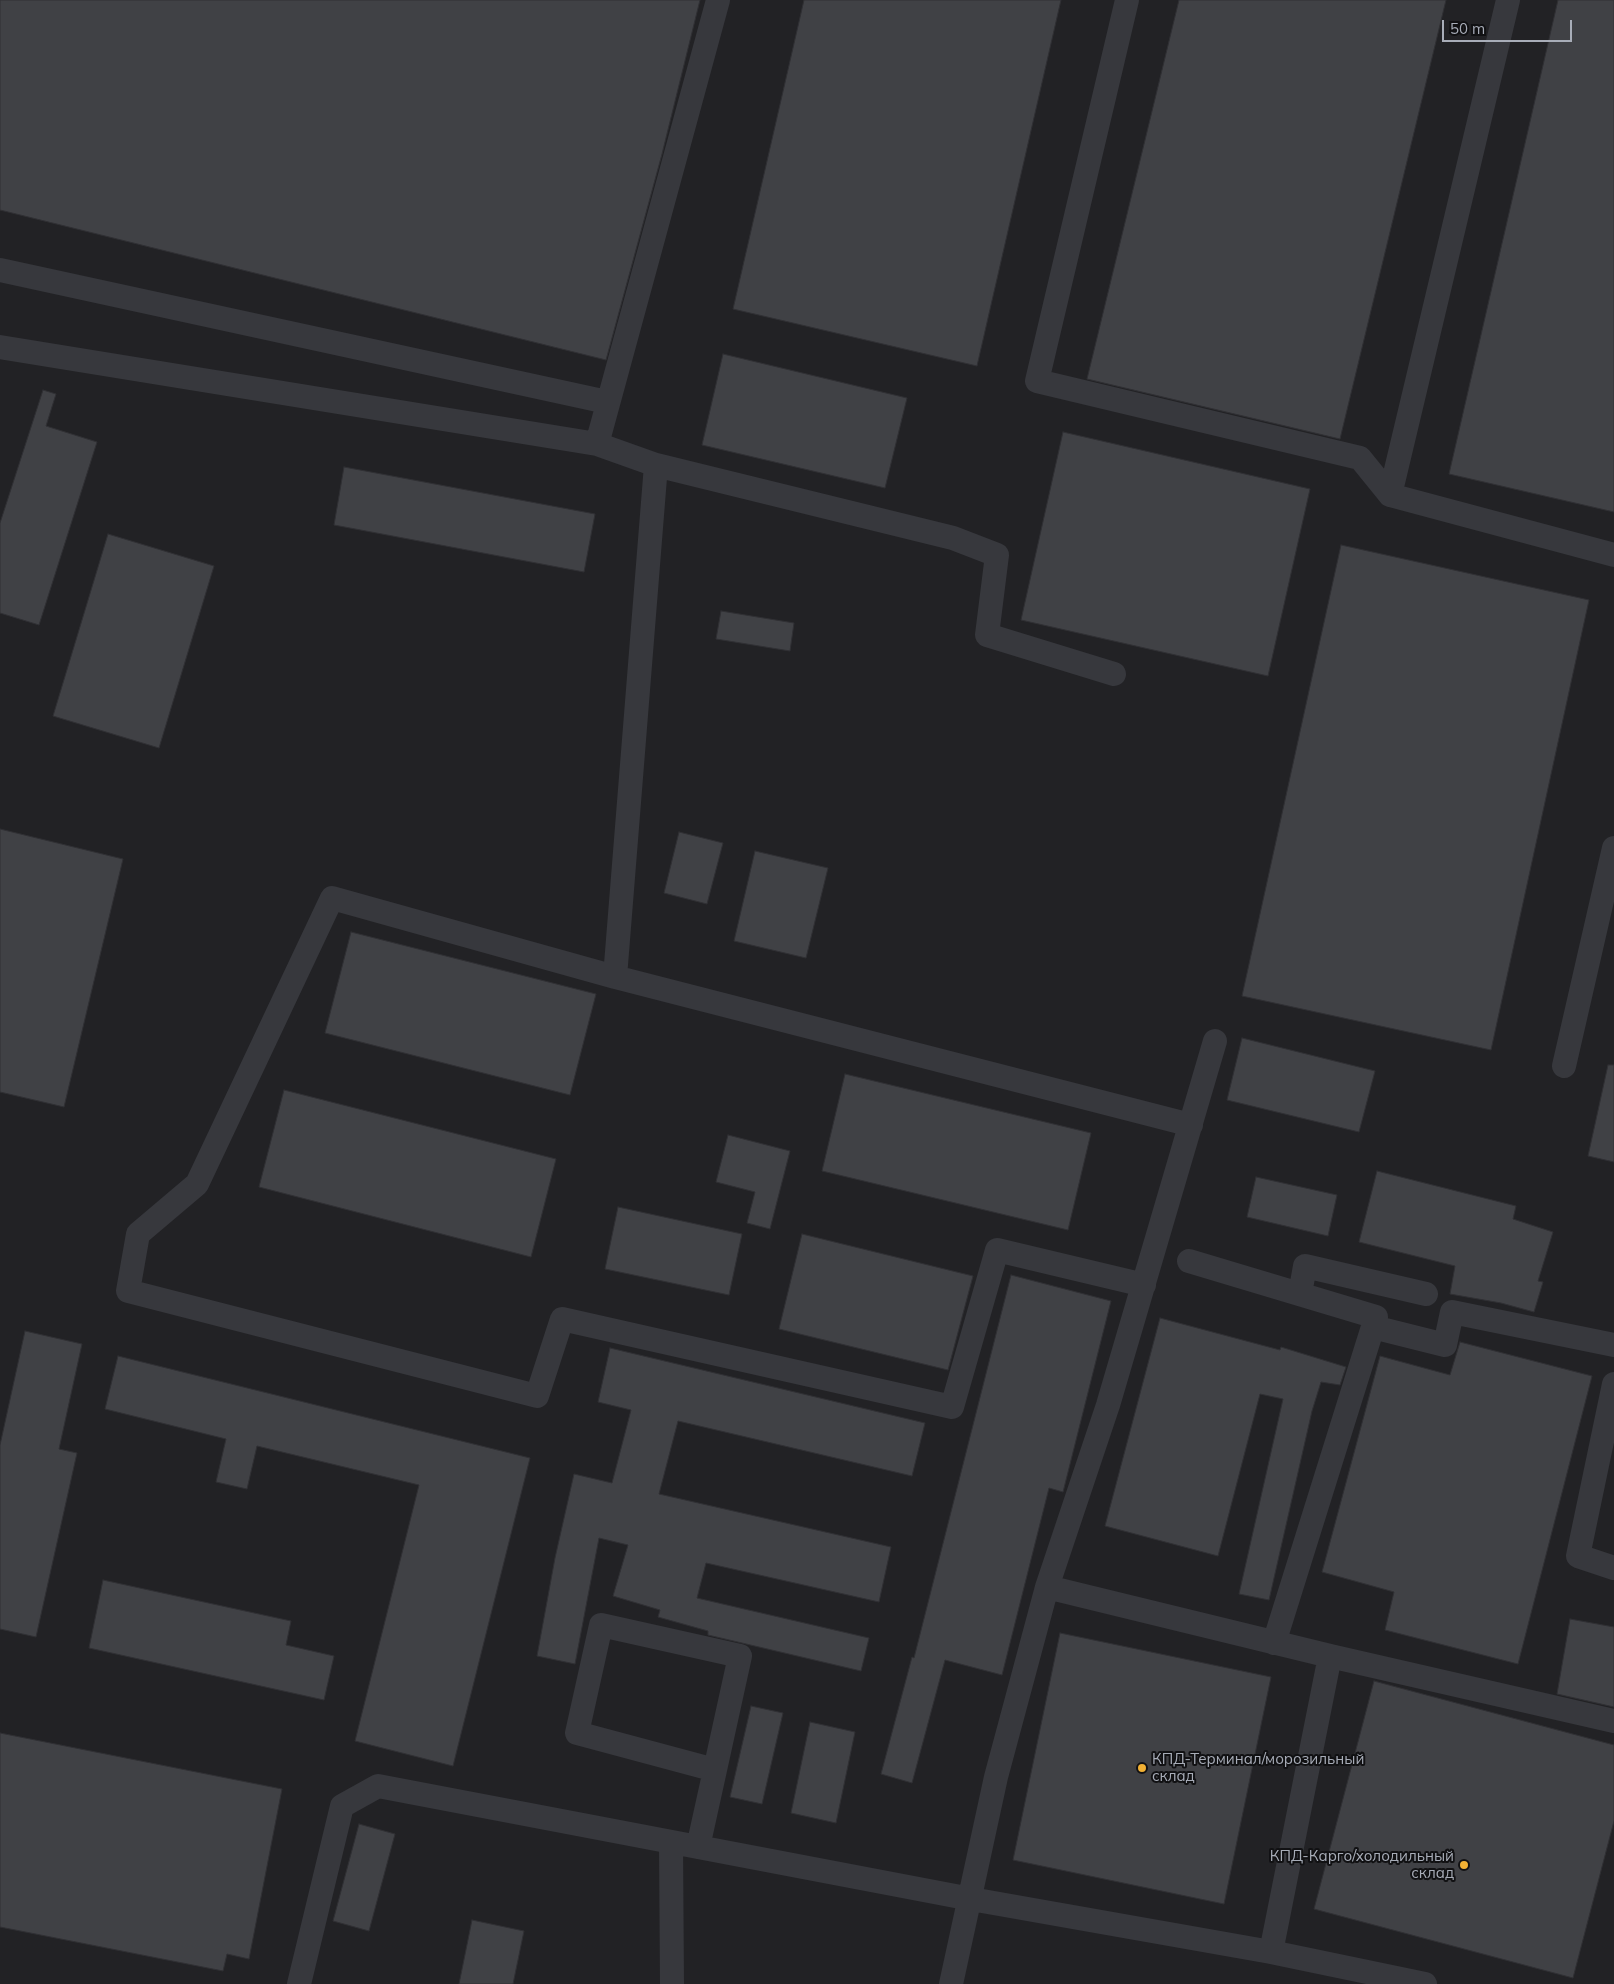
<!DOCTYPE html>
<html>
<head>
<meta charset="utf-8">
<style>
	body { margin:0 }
	#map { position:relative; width:1614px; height:1984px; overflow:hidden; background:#161618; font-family:Mulish,sans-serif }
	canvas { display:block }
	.scale { position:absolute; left:1442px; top:20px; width:130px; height:22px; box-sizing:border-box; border:2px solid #a8adb8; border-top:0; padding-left:6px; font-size:15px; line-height:18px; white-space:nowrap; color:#a8adb8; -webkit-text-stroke:4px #111113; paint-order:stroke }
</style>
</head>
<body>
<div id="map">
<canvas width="1614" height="1984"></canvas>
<div class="scale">50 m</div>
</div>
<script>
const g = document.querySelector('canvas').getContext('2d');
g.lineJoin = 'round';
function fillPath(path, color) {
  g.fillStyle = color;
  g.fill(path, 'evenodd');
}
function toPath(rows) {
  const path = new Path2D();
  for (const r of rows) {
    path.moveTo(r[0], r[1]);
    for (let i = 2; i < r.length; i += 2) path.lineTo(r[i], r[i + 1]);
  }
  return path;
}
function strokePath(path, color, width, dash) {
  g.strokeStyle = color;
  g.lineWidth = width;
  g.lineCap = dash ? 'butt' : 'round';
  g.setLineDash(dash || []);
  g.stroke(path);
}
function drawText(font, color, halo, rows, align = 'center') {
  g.font = font + ' Mulish,sans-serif';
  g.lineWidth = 4;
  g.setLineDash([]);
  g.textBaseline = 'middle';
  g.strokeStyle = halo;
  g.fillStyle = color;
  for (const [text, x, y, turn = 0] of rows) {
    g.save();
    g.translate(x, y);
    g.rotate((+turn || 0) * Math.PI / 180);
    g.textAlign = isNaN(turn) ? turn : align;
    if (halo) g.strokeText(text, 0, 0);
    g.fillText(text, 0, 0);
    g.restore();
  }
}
const built = toPath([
	[0,0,1614,0,1614,1984,0,1984]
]);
const building = toPath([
	[0,0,700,0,662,154,606,360,0,210,0,0],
	[804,0,1061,0,977,366,733,309,804,0],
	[1179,0,1446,0,1340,439,1087,379,1179,0],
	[1558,0,1614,0,1614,512,1449,474,1558,0],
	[723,354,907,398,885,488,702,445,723,354],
	[43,390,56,394,46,426,97,442,39,625,0,613,0,523,43,390],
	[1063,432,1310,489,1268,676,1021,620,1063,432],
	[344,467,595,514,584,572,334,525,344,467],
	[108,534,214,566,159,748,53,716,108,534],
	[1341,545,1589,600,1491,1050,1242,996,1341,545],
	[721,611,794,623,790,651,716,639,721,611],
	[0,829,123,859,64,1107,0,1092,0,829],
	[679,832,723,843,707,904,664,893,679,832],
	[755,851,828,868,806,958,734,941,755,851],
	[351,932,596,994,570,1095,325,1033,351,932],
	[1242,1038,1375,1071,1359,1132,1227,1100,1242,1038],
	[1608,1065,1614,1065,1614,1162,1588,1156,1608,1065],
	[845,1074,1091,1133,1068,1230,822,1171,845,1074],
	[284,1090,556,1159,531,1257,259,1187,284,1090],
	[728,1135,790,1151,770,1229,747,1223,755,1192,716,1182,728,1135],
	[1377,1171,1516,1206,1513,1219,1553,1232,1538,1281,1543,1282,1534,1312,1501,1303,1450,1294,1455,1266,1359,1242,1377,1171],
	[1256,1177,1337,1195,1328,1236,1247,1217,1256,1177],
	[618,1207,742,1234,729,1295,605,1269,618,1207],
	[802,1234,973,1276,948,1370,779,1329,802,1234],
	[1011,1275,1111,1301,1063,1492,1049,1488,1002,1675,945,1660,912,1783,881,1774,912,1657,914,1658,1011,1275],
	[1160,1318,1280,1350,1281,1347,1346,1367,1340,1385,1321,1382,1312,1411,1269,1600,1239,1594,1283,1399,1260,1394,1218,1556,1105,1526,1160,1318],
	[25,1331,82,1344,59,1449,77,1453,36,1637,0,1629,0,1445,25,1331],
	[1460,1342,1592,1376,1518,1664,1385,1630,1394,1592,1322,1572,1380,1356,1450,1375,1460,1342],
	[610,1348,925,1423,912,1476,678,1421,659,1494,891,1547,879,1602,706,1563,697,1598,869,1638,861,1671,708,1635,708,1631,658,1617,660,1610,613,1596,628,1545,599,1538,575,1664,537,1656,555,1558,574,1474,612,1483,631,1410,598,1402,610,1348],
	[118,1356,530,1458,453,1766,355,1741,419,1485,257,1446,247,1489,216,1482,226,1439,105,1409,118,1356],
	[103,1580,291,1621,286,1645,334,1656,324,1700,89,1648,103,1580],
	[1570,1619,1614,1627,1614,1707,1557,1694,1570,1619],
	[1060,1633,1271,1677,1224,1904,1013,1860,1060,1633],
	[1374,1681,1614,1745,1614,1821,1573,1978,1314,1909,1374,1681],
	[751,1706,783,1713,762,1804,730,1797,751,1706],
	[810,1722,855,1732,836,1823,791,1813,810,1722],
	[0,1733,282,1789,249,1959,227,1954,223,1971,0,1927,0,1733],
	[359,1824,395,1834,369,1931,333,1921,359,1824],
	[472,1920,524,1931,513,1984,459,1984,472,1920]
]);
const minor = toPath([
	[1127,0,1037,381,1360,458,1390,495,1614,555],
	[0,270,607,402],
	[0,347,597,444,656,465,953,538,997,555,987,635,1114,674],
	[597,444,718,0],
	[656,465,615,977,1191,1125],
	[1390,495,1508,0],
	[615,977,332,898,197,1184,138,1234,128,1291,537,1396,562,1319,952,1407,997,1250,1144,1285],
	[1564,1066,1614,848],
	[1189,1261,1376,1317,1274,1643],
	[1300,1294,1305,1266,1426,1294],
	[1373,1327,1445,1345,1452,1312,1614,1345],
	[1614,1384,1578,1556,1614,1568],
	[1047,1587,1330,1656],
	[671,1842,672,1984],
	[698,1847,715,1770,740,1656,601,1625,577,1733,715,1770],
	[1271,1952,1330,1656,1614,1721],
	[299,1984,342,1806,378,1786,971,1899,1271,1952,1425,1984],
	[951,1984,996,1777,1047,1587,1108,1405,1215,1041]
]);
const markers = [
	[1142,1768,5,"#f2b134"],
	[1464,1865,5,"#f2b134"]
];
const poiNames = [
	["КПД-Терминал/морозильный",1152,1759],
	["склад",1152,1776],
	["КПД-Карго/холодильный",1454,1856,"right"],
	["склад",1454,1873,"right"]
];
fillPath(built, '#222225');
fillPath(building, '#404145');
strokePath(building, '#303034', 1);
strokePath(minor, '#37383d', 24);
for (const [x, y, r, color] of markers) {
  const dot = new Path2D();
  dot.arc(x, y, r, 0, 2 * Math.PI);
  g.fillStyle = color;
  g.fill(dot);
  strokePath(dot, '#111113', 2);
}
drawText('15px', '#a8adb8', '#111113', poiNames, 'left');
</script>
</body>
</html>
